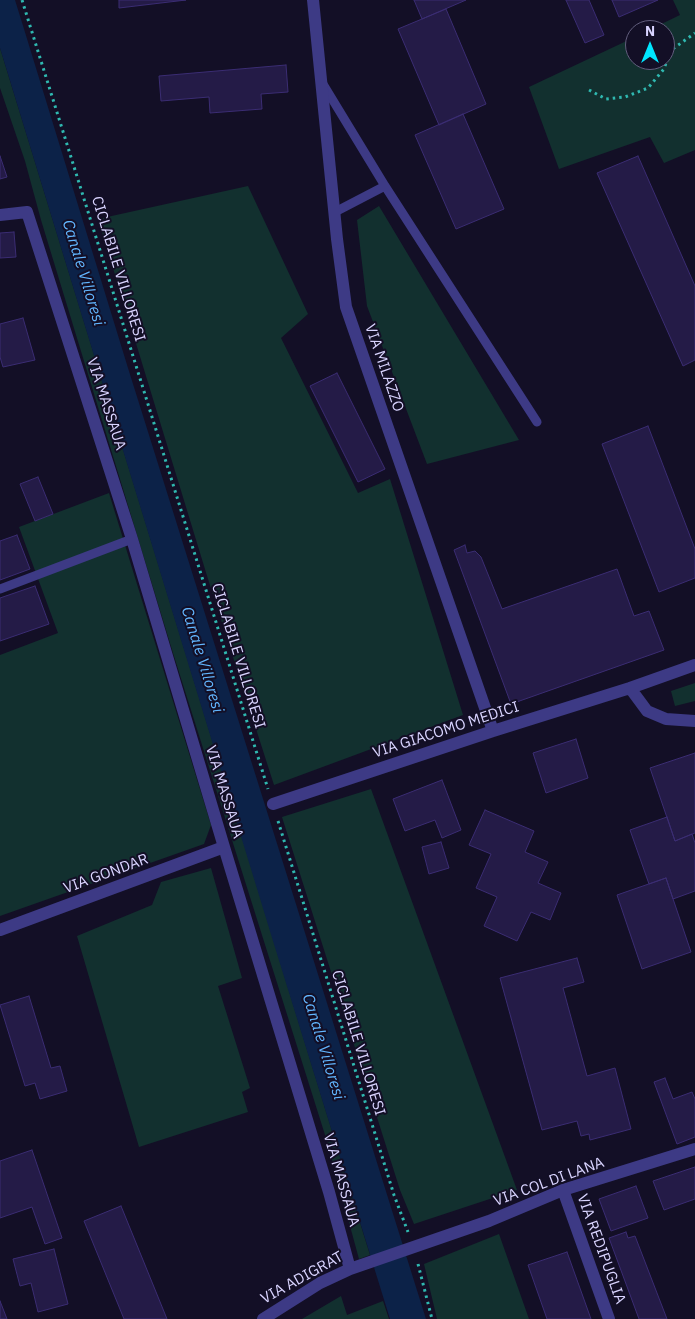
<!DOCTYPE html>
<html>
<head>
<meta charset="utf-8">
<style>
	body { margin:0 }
	#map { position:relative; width:695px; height:1319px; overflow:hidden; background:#130f26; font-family:"IBM Plex Sans",sans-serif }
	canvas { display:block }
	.north { position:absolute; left:625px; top:20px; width:50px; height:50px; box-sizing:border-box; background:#130f26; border:1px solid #625e7d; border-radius:50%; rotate:0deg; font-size:14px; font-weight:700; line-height:20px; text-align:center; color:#d9d4ff }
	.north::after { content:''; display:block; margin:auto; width:18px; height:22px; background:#00e5ff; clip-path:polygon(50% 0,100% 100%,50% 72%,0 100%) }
</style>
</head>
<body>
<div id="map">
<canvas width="695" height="1319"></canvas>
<div class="north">N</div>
</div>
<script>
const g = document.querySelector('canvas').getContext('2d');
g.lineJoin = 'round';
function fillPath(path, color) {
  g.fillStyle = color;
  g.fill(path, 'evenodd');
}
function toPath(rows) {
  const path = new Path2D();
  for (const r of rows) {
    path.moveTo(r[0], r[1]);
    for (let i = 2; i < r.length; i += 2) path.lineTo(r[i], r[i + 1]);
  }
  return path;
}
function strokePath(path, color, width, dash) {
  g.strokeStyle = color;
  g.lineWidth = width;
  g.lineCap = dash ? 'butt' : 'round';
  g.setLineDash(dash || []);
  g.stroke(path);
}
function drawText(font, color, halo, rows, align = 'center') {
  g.font = font + ' "IBM Plex Sans",sans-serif';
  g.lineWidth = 4;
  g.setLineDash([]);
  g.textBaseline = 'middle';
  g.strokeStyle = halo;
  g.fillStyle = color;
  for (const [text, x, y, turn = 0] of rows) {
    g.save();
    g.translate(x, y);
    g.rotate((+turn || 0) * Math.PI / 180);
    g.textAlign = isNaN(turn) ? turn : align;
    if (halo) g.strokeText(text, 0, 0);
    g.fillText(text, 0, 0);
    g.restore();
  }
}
const green = toPath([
	[673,0,695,0,695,150,664,163,650,137,559,169,529,87,635,37,635,60,665,60,665,30,649,30,680,15],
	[0,48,370,1255,359,1259,326,1138,173,653,41,220,25,161,0,88],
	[248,186,308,314,281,338,358,493,390,479,463,715,274,785,208,579,98,219],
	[379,206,519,440,427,464,367,306,357,220],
	[109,493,211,825,204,844,0,916,0,655,58,633,19,527],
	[695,683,695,701,675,706,671,691],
	[371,789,517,1190,414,1224,400,1190,282,817],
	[211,868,242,978,218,986,250,1088,242,1092,248,1112,139,1147,77,936,152,905,161,882],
	[499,1234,529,1319,437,1319,424,1264],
	[341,1296,347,1315,383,1301,389,1319,302,1319]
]);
const water = toPath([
	[0,0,15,0,24,29,128,368,426,1319,390,1319,273,941,0,48]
]);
const building = toPath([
	[119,0,186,0,119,8,119,0],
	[414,0,466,0,422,19,414,0],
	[566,0,589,0,604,35,585,43,566,0],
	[612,0,658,0,619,17,612,0],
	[446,9,486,104,439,125,398,29,446,9],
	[286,65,288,92,261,94,262,109,210,113,209,97,161,101,159,76,286,65],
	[463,114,504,209,456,229,415,135,463,114],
	[0,156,7,177,0,179,0,156],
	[638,156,695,286,695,360,683,366,597,173,638,156],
	[14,232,16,257,0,258,0,233,14,232],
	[23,318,35,360,3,367,0,357,0,324,23,318],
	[337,373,385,469,358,482,310,386,337,373],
	[648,426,695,549,695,578,659,592,602,444,648,426],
	[38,477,53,514,35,521,20,484,38,477],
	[17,535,30,569,0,580,0,541,17,535],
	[465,545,467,553,475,551,481,557,502,609,617,569,634,616,649,611,664,650,511,704,454,550,465,545],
	[35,586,49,624,0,641,0,598,35,586],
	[576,739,588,778,546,793,533,753,576,739],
	[695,753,695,833,675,841,650,768,695,753],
	[442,780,461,830,442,838,435,820,405,831,393,799,442,780],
	[485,810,534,831,525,852,548,862,538,883,561,893,550,920,531,912,517,941,484,926,497,897,476,888,491,854,469,845,485,810],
	[667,817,675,841,692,834,695,843,695,891,673,899,666,878,649,884,630,830,667,817],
	[441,842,449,868,429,874,422,847,441,842],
	[666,878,691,952,642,969,617,895,666,878],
	[577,958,584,982,563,988,587,1076,615,1068,631,1129,590,1140,589,1134,581,1136,577,1121,542,1130,500,978,577,958],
	[29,996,51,1068,60,1066,67,1091,40,1099,35,1083,25,1086,0,1005,29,996],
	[665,1078,673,1099,692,1092,695,1099,695,1137,677,1144,654,1082,665,1078],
	[32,1150,62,1238,45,1244,32,1207,0,1218,0,1161,32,1150],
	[695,1167,695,1199,664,1210,653,1181,695,1167],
	[636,1186,648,1218,611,1231,599,1199,636,1186],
	[121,1206,167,1319,124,1319,84,1221,121,1206],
	[626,1232,628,1238,635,1236,667,1319,639,1319,609,1238,626,1232],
	[54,1249,68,1304,38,1312,31,1283,20,1286,13,1259,54,1249],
	[567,1252,591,1319,547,1319,528,1265,567,1252],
	[0,1301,7,1319,0,1319,0,1301]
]);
const path = toPath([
	[22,0,268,789],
	[589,90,606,99,625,97,648,88,664,69,670,51,695,33],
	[278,821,394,1195,408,1232],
	[418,1264,432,1319]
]);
const service = toPath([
	[323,84,385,186,537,422],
	[335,212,385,186],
	[0,589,132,539]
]);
const minor = toPath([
	[313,0,337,239,346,307,493,731],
	[0,215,27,212,132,539,224,847,329,1192,350,1269],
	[630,688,647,711,666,719,695,721],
	[273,804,493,731,630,688,695,665],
	[0,930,224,847],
	[563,1190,609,1319],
	[263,1319,320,1283,350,1269,489,1221,563,1190,695,1149]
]);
const streetNames = [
	["CICLABILE VILLORESI",118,269,73],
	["VIA MILAZZO",384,368,71],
	["VIA MASSAUA",106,404,72],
	["CICLABILE VILLORESI",238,656,73],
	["VIA GIACOMO MEDICI",446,730,-18],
	["VIA MASSAUA",224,792,73],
	["VIA GONDAR",106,874,-20],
	["CICLABILE VILLORESI",358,1043,73],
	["VIA MASSAUA",341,1180,74],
	["VIA COL DI LANA",549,1182,-20],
	["VIA REDIPUGLIA",601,1249,70],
	["VIA ADIGRAT",302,1278,-29]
];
const waterNames = [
	["Canale Villoresi",83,273,73],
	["Canale Villoresi",202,660,73],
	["Canale Villoresi",323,1047,73]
];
fillPath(green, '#12302f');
fillPath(water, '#0c2248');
fillPath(building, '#241b47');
strokePath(building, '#3b2d73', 1);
strokePath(path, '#2fb8b0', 3, [2.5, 4]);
strokePath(service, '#3d3a85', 9);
strokePath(minor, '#3d3a85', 12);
drawText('15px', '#d9d4ff', '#130f26', streetNames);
drawText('italic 16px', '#62b6ff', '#130f26', waterNames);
</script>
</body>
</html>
